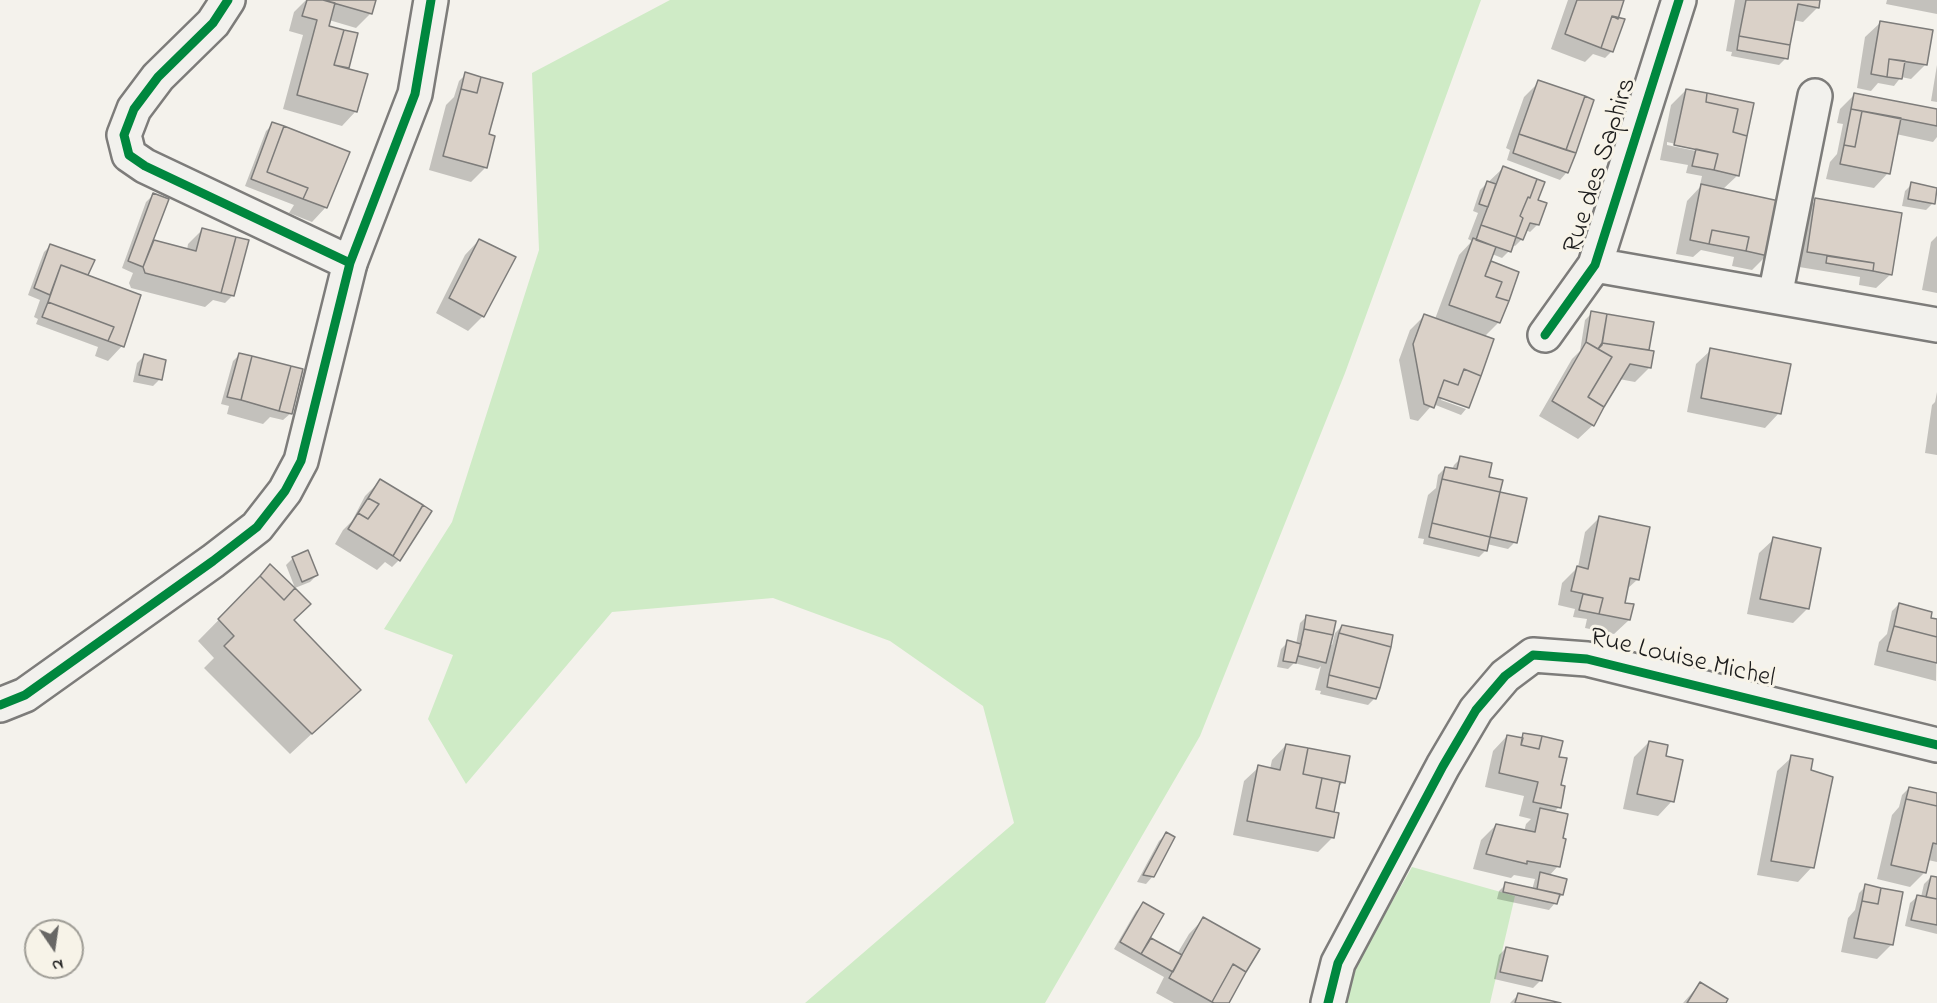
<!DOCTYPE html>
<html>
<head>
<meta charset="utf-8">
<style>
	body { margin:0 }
	#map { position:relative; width:1937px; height:1003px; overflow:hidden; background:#f4f2ec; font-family:"Indie Flower",sans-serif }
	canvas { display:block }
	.north { position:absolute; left:24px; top:919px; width:60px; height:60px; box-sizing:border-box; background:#f7f3e8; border:2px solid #9f9d96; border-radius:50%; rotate:167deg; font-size:16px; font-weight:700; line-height:24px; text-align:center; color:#1c1c1c }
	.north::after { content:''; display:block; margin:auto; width:21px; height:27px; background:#686765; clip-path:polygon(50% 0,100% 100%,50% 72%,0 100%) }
</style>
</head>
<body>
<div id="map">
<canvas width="1937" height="1003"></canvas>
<div class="north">N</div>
</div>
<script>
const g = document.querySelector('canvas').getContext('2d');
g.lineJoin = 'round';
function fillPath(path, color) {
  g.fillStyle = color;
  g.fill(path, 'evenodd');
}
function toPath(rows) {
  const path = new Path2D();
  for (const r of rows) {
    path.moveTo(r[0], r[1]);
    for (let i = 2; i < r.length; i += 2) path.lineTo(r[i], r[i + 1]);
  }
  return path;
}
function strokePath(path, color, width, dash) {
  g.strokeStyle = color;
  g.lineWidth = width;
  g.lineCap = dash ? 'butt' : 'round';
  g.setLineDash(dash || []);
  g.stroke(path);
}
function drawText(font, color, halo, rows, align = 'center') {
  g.font = font + ' "Indie Flower",sans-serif';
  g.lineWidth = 6;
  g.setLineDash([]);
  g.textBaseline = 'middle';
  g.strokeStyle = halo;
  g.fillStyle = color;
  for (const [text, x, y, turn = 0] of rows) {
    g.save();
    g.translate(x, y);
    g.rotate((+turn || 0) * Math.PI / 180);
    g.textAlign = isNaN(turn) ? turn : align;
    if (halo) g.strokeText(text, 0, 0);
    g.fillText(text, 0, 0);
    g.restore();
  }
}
const green = toPath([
	[670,0,1481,0,1345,373,1200,736,1045,1003,805,1003,1014,823,983,706,890,641,773,598,612,612,466,784,428,719,453,655,384,629,452,522,539,250,532,73],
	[1412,867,1515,896,1490,1003,1339,1003,1345,984]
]);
const shadow = toPath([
	[306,0,374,0,371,13,356,28,329,20,327,27,356,34,347,69,356,111,342,126,283,109,303,35,289,31,294,12],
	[1568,0,1622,0,1616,19,1612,51,1605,58,1593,54,1585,62,1551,49],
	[1735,0,1819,0,1818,7,1803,22,1793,20,1786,58,1779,65,1731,56,1732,52,1726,51],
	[1887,0,1937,0,1937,14,1886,4],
	[1880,23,1926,64,1911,79,1901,77,1894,86,1878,83,1871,91,1857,88,1865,37],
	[1937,65,1937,102,1931,101],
	[466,74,487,135,486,167,471,182,429,170,446,105,454,97,459,81],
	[1539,82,1592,100,1567,172,1560,180,1507,160,1510,150,1506,148,1524,97],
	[1686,90,1738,175,1722,190,1767,255,1752,270,1732,266,1734,257,1701,250,1693,257,1676,254,1687,201,1702,185,1700,185,1702,176,1686,173,1688,165,1660,160,1671,105],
	[1667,142,1698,149,1696,151,1667,145],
	[1855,94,1937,111,1937,137,1933,142,1896,134,1888,173,1874,188,1826,179,1830,162,1837,154,1843,124,1837,123,1840,109],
	[273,124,326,207,312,222,289,213,294,205,245,186,266,131],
	[1503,168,1537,200,1537,225,1530,232,1526,230,1522,239,1515,246,1512,245,1509,251,1502,258,1492,254,1489,262,1517,273,1499,322,1484,337,1441,400,1466,409,1461,415,1433,404,1418,421,1410,419,1399,360,1410,330,1425,315,1435,319,1459,255,1472,241,1468,239,1478,213,1473,211,1480,190],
	[1912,184,1933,203,1926,210,1902,206,1905,191],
	[153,195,150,246,154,242,187,250,188,244,202,230,232,296,225,303,213,300,205,307,131,288,129,283,133,273,122,268,146,202],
	[1816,200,1891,274,1876,288,1859,285,1860,277,1793,266,1801,215],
	[1937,236,1937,293,1922,290,1931,242],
	[479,240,514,258,483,316,468,331,436,313,465,255],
	[51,245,93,261,87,276,122,346,108,361,95,356,98,347,36,324,38,319,34,317,40,300,28,295,44,252],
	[1592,313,1652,323,1647,351,1650,367,1635,382,1619,379,1593,425,1578,439,1539,416,1572,359,1580,351,1585,320],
	[1711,350,1779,413,1765,428,1687,412,1696,364],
	[240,354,291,413,283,420,270,417,263,424,227,414,229,406,221,404,233,361],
	[144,356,160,379,153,386,133,382,137,363],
	[1937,392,1937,455,1925,453,1932,405,1935,402],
	[1461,458,1498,493,1515,542,1508,549,1487,544,1486,550,1479,557,1423,544,1424,539,1418,538,1428,495,1436,488,1438,475,1445,468,1452,470,1454,465],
	[380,481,399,560,392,567,385,562,377,570,335,544,343,530,352,521,365,496],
	[1600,517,1638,579,1626,590,1623,604,1629,620,1614,634,1585,628,1587,619,1573,617,1575,609,1558,605,1562,583,1578,567,1585,532],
	[1774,539,1819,549,1807,609,1793,623,1747,614,1759,553],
	[293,558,317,575,310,582,295,588,286,565],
	[253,585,292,620,359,690,290,754,204,668,214,658,198,641],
	[1899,604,1937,621,1936,681,1874,665,1879,642,1887,634,1892,611],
	[1307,616,1329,644,1332,645,1335,633,1342,626,1375,698,1368,705,1320,694,1321,691,1315,690,1321,666,1318,669,1294,663,1288,669,1277,667,1281,649,1288,642,1296,644,1300,623],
	[1524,734,1557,758,1559,807,1553,813,1558,866,1549,876,1562,895,1549,910,1497,899,1499,891,1506,884,1532,890,1535,879,1514,875,1511,878,1473,869,1481,840,1496,825,1524,832,1526,824,1531,819,1519,816,1524,796,1485,787,1493,751,1507,736,1519,739],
	[1649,742,1672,801,1658,816,1623,809,1634,757],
	[1286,745,1343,782,1337,789,1332,813,1332,838,1318,852,1233,835,1244,781,1259,767,1270,769,1272,760],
	[1792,757,1809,772,1812,867,1798,882,1757,875,1777,771],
	[1909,788,1937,795,1937,862,1928,860,1925,872,1910,887,1877,879,1892,815,1899,807,1902,795],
	[1166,834,1153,876,1146,884,1137,882,1159,841],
	[1931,877,1937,879,1937,934,1905,926,1910,903,1918,896,1921,897,1924,884],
	[1866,886,1892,944,1877,959,1841,952,1848,918,1855,910,1859,893],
	[1143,904,1149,938,1177,954,1189,934,1203,919,1227,1003,1174,1003,1156,993,1164,977,1114,949,1136,911],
	[1506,948,1540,981,1533,988,1494,979,1499,955],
	[1700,984,1724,1003,1683,1003],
	[1518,995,1554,1003,1510,1003]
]);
const building = toPath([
	[307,0,323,0,335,3,329,26,344,30,334,65,368,74,357,112,297,95,317,20,302,16,307,0],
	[323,0,376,0,372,14,323,0],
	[1577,0,1624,0,1618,19,1612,16,1601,48,1565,34,1577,0],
	[1746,0,1820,0,1819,8,1798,4,1790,45,1739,36,1746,0],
	[1612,16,1625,19,1613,52,1601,48,1612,16],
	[1880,21,1933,30,1927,65,1889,59,1887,77,1871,74,1880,21],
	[344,30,358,33,349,68,334,65,344,30],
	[1739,36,1790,45,1788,59,1737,50,1739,36],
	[1889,59,1905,61,1902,79,1887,77,1889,59],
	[465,72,481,77,477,93,461,89,465,72],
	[481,77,503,83,489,134,495,136,487,168,443,156,461,89,477,93,481,77],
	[1538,80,1585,96,1566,150,1519,134,1538,80],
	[1686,89,1707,93,1706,102,1738,109,1733,132,1747,136,1739,176,1714,170,1718,154,1674,145,1686,89],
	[1707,93,1754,103,1747,136,1733,132,1738,109,1706,102,1707,93],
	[1854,93,1937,109,1937,126,1851,109,1854,93],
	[1585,96,1594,100,1576,153,1566,150,1585,96],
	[1851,109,1862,111,1855,147,1844,145,1851,109],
	[1862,111,1901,118,1890,174,1840,164,1844,145,1855,147,1862,111],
	[272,122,284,126,267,172,308,188,303,199,251,179,272,122],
	[284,126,350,152,327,208,303,199,308,188,267,172,284,126],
	[1519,134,1576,153,1568,173,1513,153,1519,134],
	[1696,149,1718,154,1714,170,1692,166,1696,149],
	[1503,166,1537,179,1530,198,1528,197,1520,216,1523,218,1516,237,1481,225,1503,166],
	[1537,179,1545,182,1538,200,1547,203,1539,225,1530,223,1523,240,1516,237,1523,218,1520,216,1528,197,1530,198,1537,179],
	[1487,181,1496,184,1488,207,1479,204,1487,181],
	[1911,182,1937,188,1935,204,1908,199,1911,182],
	[1701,184,1779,201,1768,256,1746,251,1749,237,1712,230,1709,244,1690,240,1701,184],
	[153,193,169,199,143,267,128,261,153,193],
	[1815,198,1902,213,1892,275,1873,271,1874,263,1807,252,1815,198],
	[1481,225,1516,237,1511,252,1476,240,1481,225],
	[202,228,236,237,221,293,145,273,143,267,154,240,196,251,202,228],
	[1712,230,1749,237,1746,251,1709,244,1712,230],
	[236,237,249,240,234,296,221,293,236,237],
	[1473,238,1496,247,1485,276,1502,282,1496,297,1509,301,1500,323,1449,305,1473,238],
	[479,239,516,257,484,317,449,298,479,239],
	[50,244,95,260,88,275,61,265,50,295,34,288,50,244],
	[1827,256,1874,263,1873,271,1826,263,1827,256],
	[1491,261,1519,272,1509,301,1496,297,1502,282,1485,276,1491,261],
	[61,265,141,295,124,347,108,341,114,327,48,302,61,265],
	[48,302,114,327,108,341,42,317,48,302],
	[1591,311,1607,314,1602,345,1598,349,1586,342,1591,311],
	[1424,314,1494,339,1481,376,1464,369,1458,385,1444,380,1434,408,1424,404,1413,344,1424,314],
	[1607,314,1654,322,1649,350,1602,343,1607,314],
	[1586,342,1612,357,1588,397,1604,407,1594,426,1552,401,1586,342],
	[1602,343,1654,351,1651,368,1630,364,1604,407,1588,397,1612,357,1598,349,1602,343],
	[1710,348,1791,364,1781,414,1701,398,1710,348],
	[239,353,252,356,241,400,227,397,239,353],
	[144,354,166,360,162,380,139,375,144,354],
	[252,356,291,366,279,411,241,400,252,356],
	[291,366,303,369,292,414,279,411,291,366],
	[1464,369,1481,376,1469,408,1438,397,1444,380,1458,385,1464,369],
	[1460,456,1492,463,1489,477,1503,480,1500,492,1442,479,1445,467,1457,469,1460,456],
	[380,479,423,505,393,556,348,529,358,513,368,519,379,504,368,498,380,479],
	[1442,479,1500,492,1490,537,1432,523,1442,479],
	[1500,492,1527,498,1517,543,1490,537,1500,492],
	[368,498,379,504,368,519,358,513,368,498],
	[423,505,432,511,400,561,393,556,423,505],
	[1599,516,1650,527,1639,580,1630,578,1625,603,1634,604,1630,620,1599,614,1603,598,1571,591,1577,566,1588,569,1599,516],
	[1432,523,1490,537,1487,551,1429,537,1432,523],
	[1773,537,1821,548,1809,609,1760,599,1773,537],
	[308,550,318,575,302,582,292,557,308,550],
	[270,564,295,588,284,600,260,576,270,564],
	[260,576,284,600,295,588,311,604,294,620,361,690,312,734,224,646,234,636,218,619,260,576],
	[1583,594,1603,598,1599,614,1579,610,1583,594],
	[1899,603,1932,612,1931,618,1937,619,1937,637,1894,626,1899,603],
	[1306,615,1336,621,1333,635,1304,629,1306,615],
	[1342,625,1393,635,1391,647,1339,633,1342,625],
	[1894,626,1937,637,1937,663,1887,651,1894,626],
	[1304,629,1333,635,1326,663,1298,656,1304,629],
	[1339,633,1391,647,1380,688,1329,675,1339,633],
	[1287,640,1301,644,1296,663,1283,661,1287,640],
	[1329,675,1380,688,1376,699,1327,687,1329,675],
	[1523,733,1542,736,1539,749,1521,745,1523,733],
	[1507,735,1523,738,1521,745,1539,749,1542,736,1563,741,1559,757,1567,758,1561,785,1565,786,1561,808,1533,802,1538,782,1499,773,1507,735],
	[1649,741,1668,745,1666,756,1683,760,1674,802,1637,794,1649,741],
	[1286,744,1308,748,1303,774,1322,778,1316,808,1339,813,1334,838,1247,821,1258,765,1280,770,1286,744],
	[1308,748,1350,756,1345,783,1303,774,1308,748],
	[1791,755,1813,759,1811,770,1833,777,1814,868,1771,861,1791,755],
	[1322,778,1340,782,1334,812,1316,808,1322,778],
	[1909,787,1937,793,1937,806,1906,799,1909,787],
	[1906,799,1937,806,1937,844,1933,843,1926,873,1891,865,1906,799],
	[1540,808,1568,814,1563,838,1566,839,1560,867,1527,861,1527,864,1486,854,1496,824,1535,832,1540,808],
	[1166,832,1175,837,1154,877,1143,875,1166,832],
	[1540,872,1567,879,1563,895,1537,889,1540,872],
	[1931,876,1937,877,1937,899,1926,897,1931,876],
	[1505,882,1560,894,1557,904,1503,892,1505,882],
	[1865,884,1881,888,1878,904,1862,901,1865,884],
	[1881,888,1903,892,1893,945,1854,938,1862,901,1878,904,1881,888],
	[1917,895,1937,899,1937,925,1911,920,1917,895],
	[1143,902,1164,914,1141,954,1120,942,1143,902],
	[1203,917,1260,949,1246,972,1233,964,1212,1002,1169,978,1203,917],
	[1151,938,1182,955,1173,972,1141,954,1151,938],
	[1506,947,1548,956,1542,981,1500,972,1506,947],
	[1233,964,1246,972,1229,1003,1214,1003,1212,1002,1233,964],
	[1700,982,1728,999,1726,1003,1687,1003,1700,982],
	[1518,993,1561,1003,1515,1003,1518,993]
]);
const street = toPath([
	[228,0,213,23,158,77,134,109,124,135,129,155,145,166,350,263],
	[1595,265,1937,325],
	[1775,296,1815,96],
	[1545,335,1595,265,1679,0],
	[1328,1003,1338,963,1443,766,1476,710,1505,676,1533,655,1587,659,1937,745]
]);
const secondary = toPath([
	[0,705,25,695,213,561,257,527,285,491,301,461,350,263,415,94,431,0]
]);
const cycleway = toPath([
	[228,0,213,23,158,77,134,109,124,135,129,155,145,166,350,263],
	[1545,335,1595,265,1679,0],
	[0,705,25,695,213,561,257,527,285,491,301,461,350,263,415,94,431,0],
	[1328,1003,1338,963,1443,766,1476,710,1505,676,1533,655,1587,659,1937,745]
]);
const streetNames = [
	["Rue des Saphirs",1602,166,-72],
	["Rue Louise Michel",1682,660,13]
];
fillPath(green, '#cfebc6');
fillPath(shadow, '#0003');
fillPath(building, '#dad1c8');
strokePath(building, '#7d7c7a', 1.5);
strokePath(street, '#7d7c7a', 38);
strokePath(secondary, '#7d7c7a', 38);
strokePath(street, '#f2f1ed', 33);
strokePath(secondary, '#f2f1ed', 33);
strokePath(cycleway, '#00873e', 9);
drawText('27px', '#1c1c1c', '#f7f3e8', streetNames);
</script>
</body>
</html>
